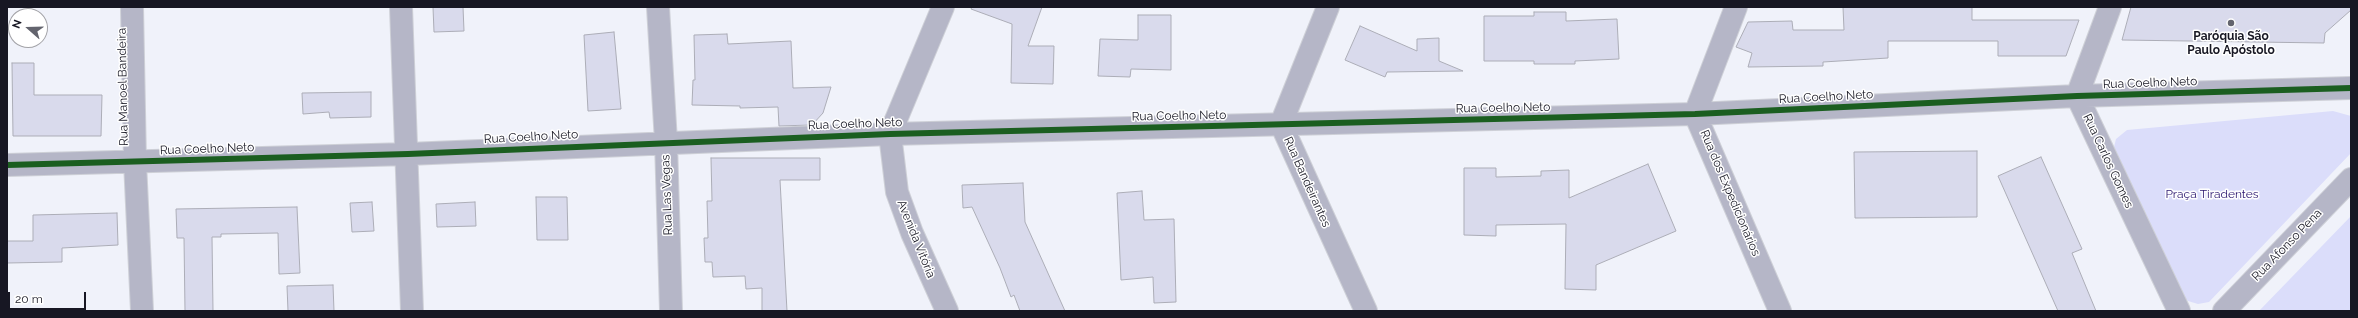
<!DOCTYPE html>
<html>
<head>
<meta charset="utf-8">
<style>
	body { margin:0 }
	#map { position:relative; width:2358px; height:318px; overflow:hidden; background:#f0f2fa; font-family:Raleway,sans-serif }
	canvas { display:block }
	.frame { position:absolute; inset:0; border:8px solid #171723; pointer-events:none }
	.north { position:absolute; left:8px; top:8px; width:40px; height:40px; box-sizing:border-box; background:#fff; border:1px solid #a2a2a7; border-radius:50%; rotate:290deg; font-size:11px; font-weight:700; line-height:16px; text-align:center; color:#171723 }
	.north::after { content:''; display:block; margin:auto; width:14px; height:18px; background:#63646e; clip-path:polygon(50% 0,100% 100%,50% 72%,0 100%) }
	.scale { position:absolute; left:8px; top:292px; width:78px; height:18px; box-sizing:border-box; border:2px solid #171723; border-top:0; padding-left:5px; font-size:12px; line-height:14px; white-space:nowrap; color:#171723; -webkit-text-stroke:3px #fff; paint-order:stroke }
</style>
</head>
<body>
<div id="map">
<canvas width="2358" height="318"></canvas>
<div class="frame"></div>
<div class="north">N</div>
<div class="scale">20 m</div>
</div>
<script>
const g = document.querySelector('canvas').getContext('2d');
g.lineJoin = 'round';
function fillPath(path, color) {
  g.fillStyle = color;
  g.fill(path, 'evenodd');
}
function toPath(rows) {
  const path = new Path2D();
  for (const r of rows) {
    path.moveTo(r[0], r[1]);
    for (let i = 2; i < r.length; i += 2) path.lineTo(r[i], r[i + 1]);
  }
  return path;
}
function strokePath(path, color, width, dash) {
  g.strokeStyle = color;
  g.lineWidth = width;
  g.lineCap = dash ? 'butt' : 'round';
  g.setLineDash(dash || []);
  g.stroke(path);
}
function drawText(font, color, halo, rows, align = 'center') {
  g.font = font + ' Raleway,sans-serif';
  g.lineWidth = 3;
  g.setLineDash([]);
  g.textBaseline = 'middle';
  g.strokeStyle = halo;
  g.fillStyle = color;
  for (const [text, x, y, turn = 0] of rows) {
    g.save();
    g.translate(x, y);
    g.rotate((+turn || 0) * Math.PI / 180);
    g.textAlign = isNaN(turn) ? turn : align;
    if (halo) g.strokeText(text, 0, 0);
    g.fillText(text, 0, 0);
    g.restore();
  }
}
const green = toPath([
	[2333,111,2351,116,2351,153,2209,302,2198,304,2188,301,2175,289,2114,147,2116,139,2127,130],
	[2351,216,2351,311,2259,311]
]);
const building = toPath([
	[433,7,463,7,464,31,434,32,433,7],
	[972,7,1042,7,1028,46,1054,46,1053,84,1011,83,1012,24,971,9,972,7],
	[1843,7,1972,7,1972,20,2079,20,2066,56,1998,56,1998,41,1888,41,1888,58,1823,62,1823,66,1748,67,1752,53,1736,47,1748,22,1792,21,1793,30,1844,30,1843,7],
	[2131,7,2351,7,2351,10,2325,33,2324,43,2122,40,2131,7],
	[1534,12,1566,12,1566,21,1617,19,1619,59,1575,61,1575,64,1534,64,1534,61,1484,61,1484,16,1534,16,1534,12],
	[1138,15,1171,15,1171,70,1131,69,1130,77,1098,76,1100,39,1138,40,1138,15],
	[1360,26,1417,51,1417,39,1439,38,1439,61,1463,71,1387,72,1385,77,1345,60,1360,26],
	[614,32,621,109,588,111,584,35,614,32],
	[727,34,728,44,791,41,793,88,831,87,823,113,812,125,779,126,778,107,740,108,740,106,692,105,693,80,695,80,694,35,727,34],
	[12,63,34,63,34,95,102,95,101,136,13,136,12,63],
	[371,92,371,117,330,118,329,112,303,114,302,93,371,92],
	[1977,151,1977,217,1855,218,1854,152,1977,151],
	[2041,157,2082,249,2072,253,2096,311,2058,311,1998,176,2041,157],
	[711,158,820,158,820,180,780,180,787,311,762,311,762,288,746,289,745,276,713,277,712,262,705,262,704,238,708,238,707,201,712,201,711,158],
	[1648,164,1676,231,1596,265,1596,290,1565,289,1566,224,1496,225,1496,236,1464,235,1464,168,1496,168,1496,177,1541,176,1541,171,1569,170,1569,198,1648,164],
	[1023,183,1025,222,1065,311,1020,311,1014,295,1011,297,1000,268,972,207,963,208,962,185,1023,183],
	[1142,191,1144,220,1174,219,1176,302,1154,303,1153,277,1121,280,1117,193,1142,191],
	[536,197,567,197,568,240,537,240,536,197],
	[372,202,374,231,352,232,350,203,372,202],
	[475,202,476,226,437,227,436,204,475,202],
	[297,207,300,273,279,274,278,233,221,234,221,237,212,237,213,311,185,311,184,238,177,238,176,209,297,207],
	[117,213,118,245,62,248,62,262,7,263,7,241,33,241,33,215,117,213],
	[333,285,334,311,288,311,287,286,333,285]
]);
const minor = toPath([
	[132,7,135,162,142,311],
	[401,7,412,311],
	[658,7,666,142,671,311],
	[943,7,890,134,897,192,912,233,947,311],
	[1328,7,1281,124,1366,311],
	[1736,7,1695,114,1780,311],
	[2110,7,2077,96,2179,311],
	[7,165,408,154,890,134,1695,114,2077,96,2351,88],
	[2224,311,2351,179]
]);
const cycleway = toPath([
	[7,165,408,154,890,134,1695,114,2077,96,2351,88]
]);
const markers = [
	[2231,23,4,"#63646e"]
];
const poiNames = [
	["Paróquia São",2231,36],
	["Paulo Apóstolo",2231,50]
];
const streetNames = [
	["Rua Coelho Neto",2150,83,-2],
	["Rua Manoel Bandeira",123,87,-91],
	["Rua Coelho Neto",1826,97,-3],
	["Rua Coelho Neto",1503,108,-1],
	["Rua Coelho Neto",1179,116,-1],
	["Rua Coelho Neto",855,124,-2],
	["Rua Coelho Neto",531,137,-3],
	["Rua Coelho Neto",207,149,-2],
	["Rua Carlos Gomes",2108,161,65],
	["Rua Bandeirantes",1307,182,66],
	["Rua dos Expedicionários",1730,193,67],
	["Rua Las Vegas",667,195,-92],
	["Avenida Vitória",916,239,68],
	["Rua Afonso Pena",2287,245,-46]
];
const parkNames = [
	["Praça Tiradentes",2212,194]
];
fillPath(green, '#dbddfa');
fillPath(building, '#d9daec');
strokePath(building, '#acadb7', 1);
strokePath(minor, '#ced0d7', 24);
strokePath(minor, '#b5b6c7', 22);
strokePath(cycleway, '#1b5e20', 6);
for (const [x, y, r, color] of markers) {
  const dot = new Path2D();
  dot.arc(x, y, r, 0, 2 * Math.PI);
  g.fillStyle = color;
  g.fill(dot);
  strokePath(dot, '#fff', 1.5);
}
drawText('bold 12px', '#171723', '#fff', poiNames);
drawText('12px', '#171723', '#fff', streetNames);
drawText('12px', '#2a166f', '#fff', parkNames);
</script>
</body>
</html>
